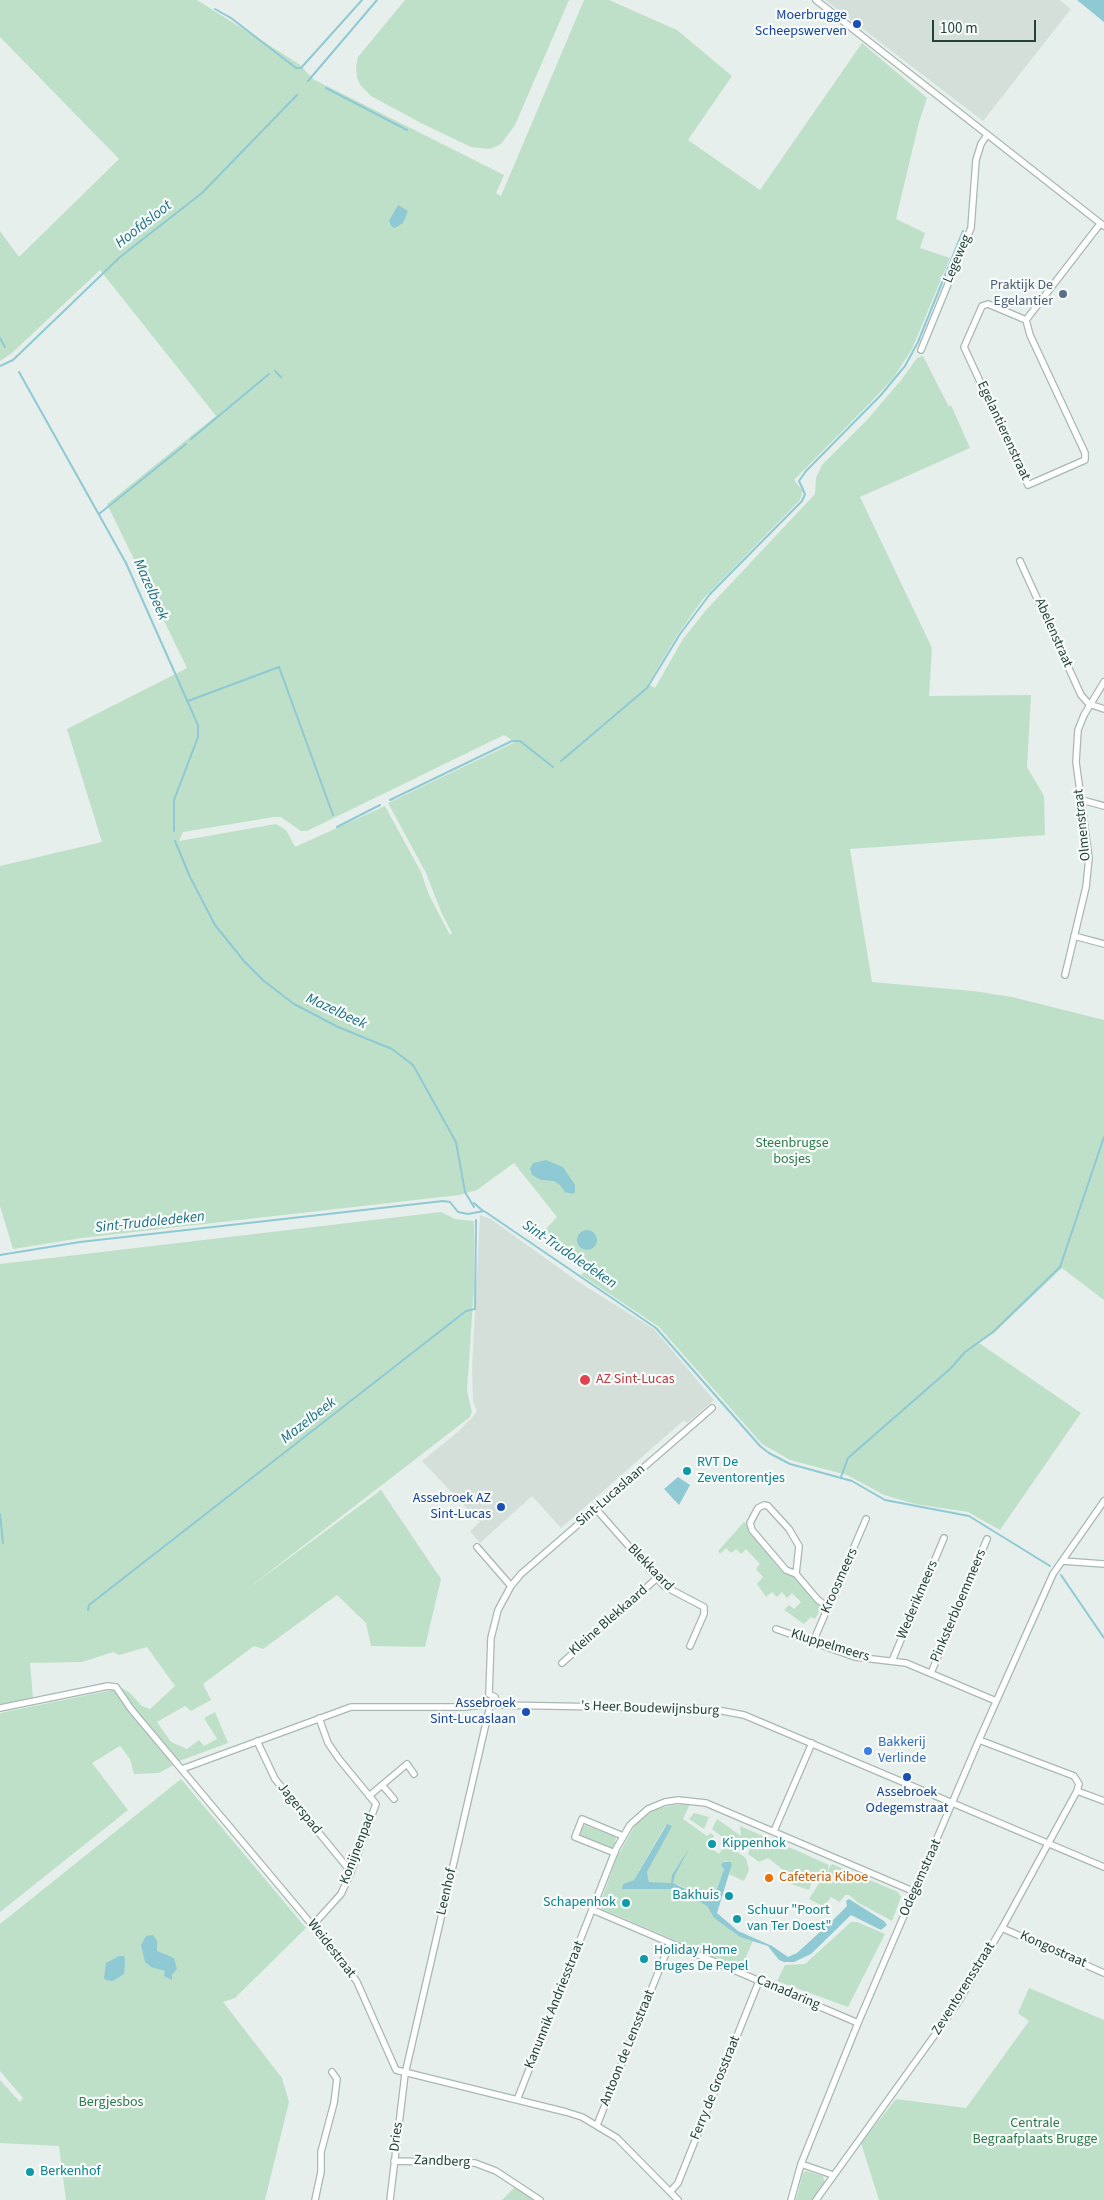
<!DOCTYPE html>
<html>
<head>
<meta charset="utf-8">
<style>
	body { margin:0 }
	#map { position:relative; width:1104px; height:2200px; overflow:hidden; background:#e6efeb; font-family:"Source Sans 3",sans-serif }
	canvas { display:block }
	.scale { position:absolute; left:932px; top:20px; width:104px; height:22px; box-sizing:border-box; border:2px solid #24423a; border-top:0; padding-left:6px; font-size:15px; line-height:18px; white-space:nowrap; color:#24423a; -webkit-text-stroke:4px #f7fbf9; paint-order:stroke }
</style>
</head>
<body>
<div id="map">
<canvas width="1104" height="2200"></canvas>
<div class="scale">100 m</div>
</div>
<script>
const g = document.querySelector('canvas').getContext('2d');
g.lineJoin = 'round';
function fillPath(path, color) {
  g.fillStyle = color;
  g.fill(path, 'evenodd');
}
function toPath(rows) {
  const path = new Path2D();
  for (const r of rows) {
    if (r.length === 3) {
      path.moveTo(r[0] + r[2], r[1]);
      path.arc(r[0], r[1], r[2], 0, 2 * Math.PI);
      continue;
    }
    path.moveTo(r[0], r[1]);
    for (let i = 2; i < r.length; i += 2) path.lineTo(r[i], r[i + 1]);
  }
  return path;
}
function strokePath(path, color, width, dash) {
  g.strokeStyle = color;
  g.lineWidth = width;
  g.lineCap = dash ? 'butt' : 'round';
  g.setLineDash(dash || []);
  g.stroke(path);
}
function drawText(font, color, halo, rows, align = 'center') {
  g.font = font + ' "Source Sans 3",sans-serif';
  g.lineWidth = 4.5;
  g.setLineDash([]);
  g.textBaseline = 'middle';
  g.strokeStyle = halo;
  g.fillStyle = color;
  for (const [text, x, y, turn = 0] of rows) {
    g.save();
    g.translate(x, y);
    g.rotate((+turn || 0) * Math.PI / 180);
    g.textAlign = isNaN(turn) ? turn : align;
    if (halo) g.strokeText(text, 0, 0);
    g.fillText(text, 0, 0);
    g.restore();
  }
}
const built = toPath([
	[825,0,1060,0,1071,9,983,121],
	[480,1215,491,1219,577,1281,654,1329,714,1400,687,1423,684,1420,561,1528,532,1496,480,1543,470,1531,480,1522,422,1461,459,1431,477,1412,473,1401,472,1369]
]);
const green = toPath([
	[0,0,197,0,299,64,313,79,504,175,496,193,501,196,584,0,609,0,677,30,732,76,688,140,760,190,862,43,927,98,919,122,896,219,925,233,920,248,950,258,912,349,894,377,870,403,794,480,803,491,800,500,703,599,678,634,648,684,655,688,683,639,707,609,815,494,816,478,822,465,867,420,902,379,917,358,923,356,949,407,951,405,970,448,860,497,932,648,929,696,1031,695,1027,767,1044,796,1045,835,850,849,872,982,973,991,1012,997,1104,1020,1104,1300,1062,1268,994,1333,979,1343,1081,1413,1000,1530,968,1512,915,1504,884,1495,847,1475,790,1460,762,1444,659,1327,581,1275,587,1270,582,1261,542,1233,557,1217,514,1163,477,1190,459,1195,82,1238,13,1249,0,1206,0,866,102,842,67,729,187,668,107,504,216,416,100,270,12,353,0,361,0,231,19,257,119,159,0,37],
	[504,735,515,742,388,803,426,873,442,914,452,933,450,935,429,895,421,872,385,806,295,847,286,830,276,824,179,841,183,832,274,817,281,817,301,831,307,831],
	[405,0,569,0,515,125,501,144,490,149,471,147,421,123,371,96,361,86,357,78,356,67,358,57],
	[441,1212,455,1219,474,1221,474,1287,467,1391,472,1412,470,1417,246,1590,381,1490,441,1579,425,1647,371,1646,366,1623,337,1595,263,1649,254,1646,203,1684,211,1700,191,1711,185,1706,157,1722,171,1742,187,1749,199,1740,204,1746,217,1739,204,1718,215,1712,228,1743,182,1760,159,1773,134,1774,130,1759,120,1746,92,1763,128,1810,0,1912,0,1713,122,1688,130,1693,142,1706,150,1709,175,1686,147,1647,119,1655,113,1652,82,1662,30,1663,33,1698,0,1705,0,1264],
	[744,1522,749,1526,773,1561,781,1570,794,1577,821,1608,815,1619,811,1617,804,1624,784,1610,789,1605,794,1609,801,1602,792,1593,787,1598,782,1592,777,1597,772,1592,766,1597,757,1584,763,1577,756,1569,760,1564,746,1549,741,1554,736,1549,731,1553,726,1548,720,1554,718,1551],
	[181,1779,306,1928,235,1998,223,2002,282,2078,289,2102,265,2200,66,2200,59,2146,0,2143,0,2080,20,2102,23,2098,0,2071,0,1924],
	[690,1804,683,1819,707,1836,711,1833,714,1836,708,1846,719,1854,725,1844,746,1858,749,1870,744,1881,729,1874,732,1863,724,1861,722,1865,724,1869,716,1892,711,1897,705,1898,679,1885,649,1882,647,1872,671,1826,665,1826,634,1880,626,1883,659,1889,676,1889,707,1906,714,1918,740,1937,753,1941,745,1959,745,1970,602,1909,600,1904,617,1857,636,1824,653,1810,673,1805],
	[694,1813,709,1817,704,1829,689,1819],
	[717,1819,741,1836,740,1826,809,1856,829,1865,827,1871,832,1864,898,1892,901,1897,892,1921,857,1902,849,1895,845,1895,840,1902,831,1897,824,1907,809,1899,825,1874,815,1873,809,1890,791,1884,787,1873,768,1858,759,1862,748,1854,752,1843,748,1841,741,1851,712,1829],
	[585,1825,616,1837,614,1847,611,1849,584,1838,581,1835,581,1830],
	[851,1922,857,1922,885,1934,848,2007,777,1981,785,1965,805,1964],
	[1029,1988,1104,2020,1104,2200,879,2200,861,2143,896,2099,966,2108,1029,2021,1018,2013],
	[806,2171,823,2176,825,2183,812,2200,796,2200,803,2173],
	[515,2187,534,2200,502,2200]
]);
const water = toPath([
	[1077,0,1104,0,1104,22],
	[398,205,408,211,403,223,395,228,392,227,389,221],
	[546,1160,563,1167,575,1185,575,1192,573,1194,565,1192,560,1185,554,1181,541,1180,532,1175,530,1169,533,1163],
	[587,1240,10],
	[678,1477,690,1485,679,1505,664,1489],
	[667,1824,672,1826,647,1872,649,1882,671,1883,672,1875,690,1847,675,1875,673,1883,705,1898,711,1897,716,1892,724,1869,721,1865,723,1862,731,1862,732,1864,717,1913,738,1931,772,1946,788,1957,797,1953,833,1920,847,1906,846,1901,849,1899,884,1921,887,1925,881,1930,851,1915,811,1954,794,1962,784,1962,779,1960,768,1946,740,1937,714,1918,707,1906,676,1889,622,1889,623,1884,634,1880],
	[153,1935,157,1941,157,1951,174,1958,177,1969,172,1975,172,1980,164,1976,165,1971,151,1967,145,1962,141,1945,146,1936],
	[119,1956,124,1956,125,1959,124,1974,113,1981,106,1980,104,1978,106,1963]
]);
const stream = toPath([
	[215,9,231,18,296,68,301,68,362,0],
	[308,81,377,0],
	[326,88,407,130],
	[0,338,5,347],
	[0,366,13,360,120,257,202,193,297,95],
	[275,371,281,377],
	[19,372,126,563,198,725,198,737,174,800,174,831],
	[191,439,269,374],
	[99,514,186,444],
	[188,701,279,667,333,815],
	[561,761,647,688,680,634,710,594,802,501,805,494,799,481,806,471,880,396,905,366,918,342,963,231],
	[390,800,512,741,520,741,553,767],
	[337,827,380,805],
	[175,841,190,877,215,925,244,961,264,981,294,1004,338,1027,392,1049,413,1065,456,1142,465,1192,474,1207],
	[474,1203,483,1211],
	[0,1255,80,1242,443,1201,450,1202,458,1212,468,1214,484,1211,656,1328,760,1446,769,1453,790,1464,852,1481,885,1500,969,1516,1050,1566],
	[841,1477,848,1458,951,1368,965,1352,993,1332,1060,1267,1104,1137],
	[0,1514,3,1543],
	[1061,1575,1104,1638],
	[88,1610,89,1605,466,1311,475,1309,476,1220]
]);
const minor = toPath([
	[816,0,1104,226],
	[1026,320,988,304,982,306,964,347,1028,485,1085,460,1085,453,1030,335,1026,320,1100,224],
	[921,350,971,228,976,160,981,144,987,135],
	[1020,561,1081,695,1089,704,1104,709],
	[1082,800,1104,806],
	[1074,936,1104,944],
	[1065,975,1086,887,1089,858,1076,762,1078,730,1084,715,1104,682],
	[596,1509,664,1586,704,1607,704,1614,690,1646],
	[477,1547,511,1586],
	[1062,1561,1104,1564],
	[796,1574,786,1570,752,1530,750,1523,758,1508,764,1505,768,1506,789,1529,799,1546,796,1574,818,1600,828,1607],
	[776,1629,855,1657,906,1663,996,1701],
	[813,1642,866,1519],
	[892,1661,944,1538],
	[562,1663,657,1578],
	[931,1673,987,1539],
	[489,1694,491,1638,498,1610,511,1586,521,1574,712,1408],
	[489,1694,495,1697,497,1705],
	[497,1705,712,1709,744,1715,1104,1867],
	[0,1708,108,1686,116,1687,131,1709,344,1963,357,1982,396,2070,566,2112,582,2117,617,2138,678,2200],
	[979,1740,1074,1776,1079,1784,1077,1791,1104,1801],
	[257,1741,275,1779,351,1872],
	[182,1769,351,1707,465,1707,482,1705],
	[382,1785,394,1799],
	[369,1796,407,1764,414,1774],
	[774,1831,812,1743],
	[615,1853,575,1837,582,1819,623,1836],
	[593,1910,858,2023],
	[313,1925,341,1894,351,1872,376,1804,339,1759,328,1743,319,1718],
	[1002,1928,1104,1973],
	[517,2100,616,1849,630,1825,648,1809,665,1802,678,1800,706,1803,915,1892],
	[597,2125,670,1943],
	[394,2161,475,2163,496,2171,540,2200],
	[801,2164,833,2175],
	[670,2192,678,2183,759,1981],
	[315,2200,321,2172,321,2152,334,2103,337,2079,332,2072],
	[390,2200,405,2074,489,1710],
	[791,2200,801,2164,858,2023,979,1740,1053,1574,1104,1501],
	[816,2200,957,2004,1002,1928,1077,1791]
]);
const markers = [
	[857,24,5,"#1a4fb4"],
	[1063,294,5,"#5c6f8a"],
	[585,1380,6,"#e0444e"],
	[687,1471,5,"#0f9aa8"],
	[501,1507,5,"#1a4fb4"],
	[526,1712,5,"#1a4fb4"],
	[868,1751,5,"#3f7fe0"],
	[907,1777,5,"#1a4fb4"],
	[712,1844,5,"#0f9aa8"],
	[769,1878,5,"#e8710a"],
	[729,1896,5,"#0f9aa8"],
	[626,1903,5,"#0f9aa8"],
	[737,1919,5,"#0f9aa8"],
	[644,1959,5,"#0f9aa8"],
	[30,2172,5,"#0f9aa8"]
];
const transitNames = [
	["Moerbrugge",847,16],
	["Scheepswerven",847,32],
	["Assebroek AZ",491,1499],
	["Sint-Lucas",491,1515],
	["Assebroek",516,1704],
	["Sint-Lucaslaan",516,1720],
	["Assebroek",907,1793,"center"],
	["Odegemstraat",907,1809,"center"]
];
const streetNames = [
	["Legeweg",958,259,-67],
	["Egelantierenstraat",1003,431,65],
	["Abelenstraat",1053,633,66],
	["Olmenstraat",1083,825,-96],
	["Sint-Lucaslaan",611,1496,-41],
	["Blekkaard",650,1568,46],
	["Kroosmeers",840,1581,-66],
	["Wederikmeers",918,1600,-67],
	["Pinksterbloemmeers",959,1606,-67],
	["Kleine Blekkaard",609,1621,-41],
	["Kluppelmeers",830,1646,17],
	["'s Heer Boudewijnsburg",650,1709,2],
	["Jagerspad",299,1809,51],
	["Konijnenpad",358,1849,-69],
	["Odegemstraat",921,1878,-66],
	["Leenhof",447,1892,-77],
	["Weidestraat",331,1949,52],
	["Kongostraat",1053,1950,24],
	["Zeventorensstraat",964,1989,-58],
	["Canadaring",788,1993,23],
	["Kanunnik Andriesstraat",555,2005,-68],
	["Antoon de Lensstraat",628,2048,-68],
	["Ferry de Grosstraat",716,2088,-68],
	["Dries",397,2137,-83],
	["Zandberg",442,2162,2]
];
const serviceNames = [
	["Praktijk De",1053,286],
	["Egelantier",1053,302]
];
const parkNames = [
	["Steenbrugse",792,1144],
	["bosjes",792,1160],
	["Bergjesbos",111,2103],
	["Centrale",1035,2124],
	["Begraafplaats Brugge",1035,2140]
];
const healthNames = [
	["AZ Sint-Lucas",596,1380]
];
const cultureNames = [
	["RVT De",697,1463],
	["Zeventorentjes",697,1479],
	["Kippenhok",722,1844],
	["Bakhuis",719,1896,"right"],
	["Schapenhok",616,1903,"right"],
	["Schuur \"Poort",747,1911],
	["van Ter Doest\"",747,1927],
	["Holiday Home",654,1951],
	["Bruges De Pepel",654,1967],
	["Berkenhof",40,2172]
];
const shopNames = [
	["Bakkerij",878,1743],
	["Verlinde",878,1759]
];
const foodNames = [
	["Cafeteria Kiboe",779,1878]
];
const waterNames = [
	["Hoofdsloot",144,225,-38],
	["Mazelbeek",150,590,66],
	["Mazelbeek",336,1012,25],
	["Sint-Trudoledeken",150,1223,-6],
	["Sint-Trudoledeken",569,1255,34],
	["Mazelbeek",309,1421,-38]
];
fillPath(built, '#d4dfda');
fillPath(green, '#bfe0c8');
fillPath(water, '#8ec9d4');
strokePath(stream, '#8ec9d4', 2);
strokePath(minor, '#a8b8b2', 8);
strokePath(minor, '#fff', 5.5);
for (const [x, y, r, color] of markers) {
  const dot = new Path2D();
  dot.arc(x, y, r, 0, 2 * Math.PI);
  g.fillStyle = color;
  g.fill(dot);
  strokePath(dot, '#f7fbf9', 2);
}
drawText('14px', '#164399', '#f7fbf9', transitNames, 'right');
drawText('14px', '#24423a', '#f7fbf9', streetNames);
drawText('14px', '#4e5e75', '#f7fbf9', serviceNames, 'right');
drawText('14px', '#2d7a4b', '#f7fbf9', parkNames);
drawText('14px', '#be3a42', '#f7fbf9', healthNames, 'left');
drawText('14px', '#0d838f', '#f7fbf9', cultureNames, 'left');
drawText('14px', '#366cbe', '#f7fbf9', shopNames, 'left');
drawText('14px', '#c56008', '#f7fbf9', foodNames, 'left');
drawText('italic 15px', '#1c6f80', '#f7fbf9', waterNames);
</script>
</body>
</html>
